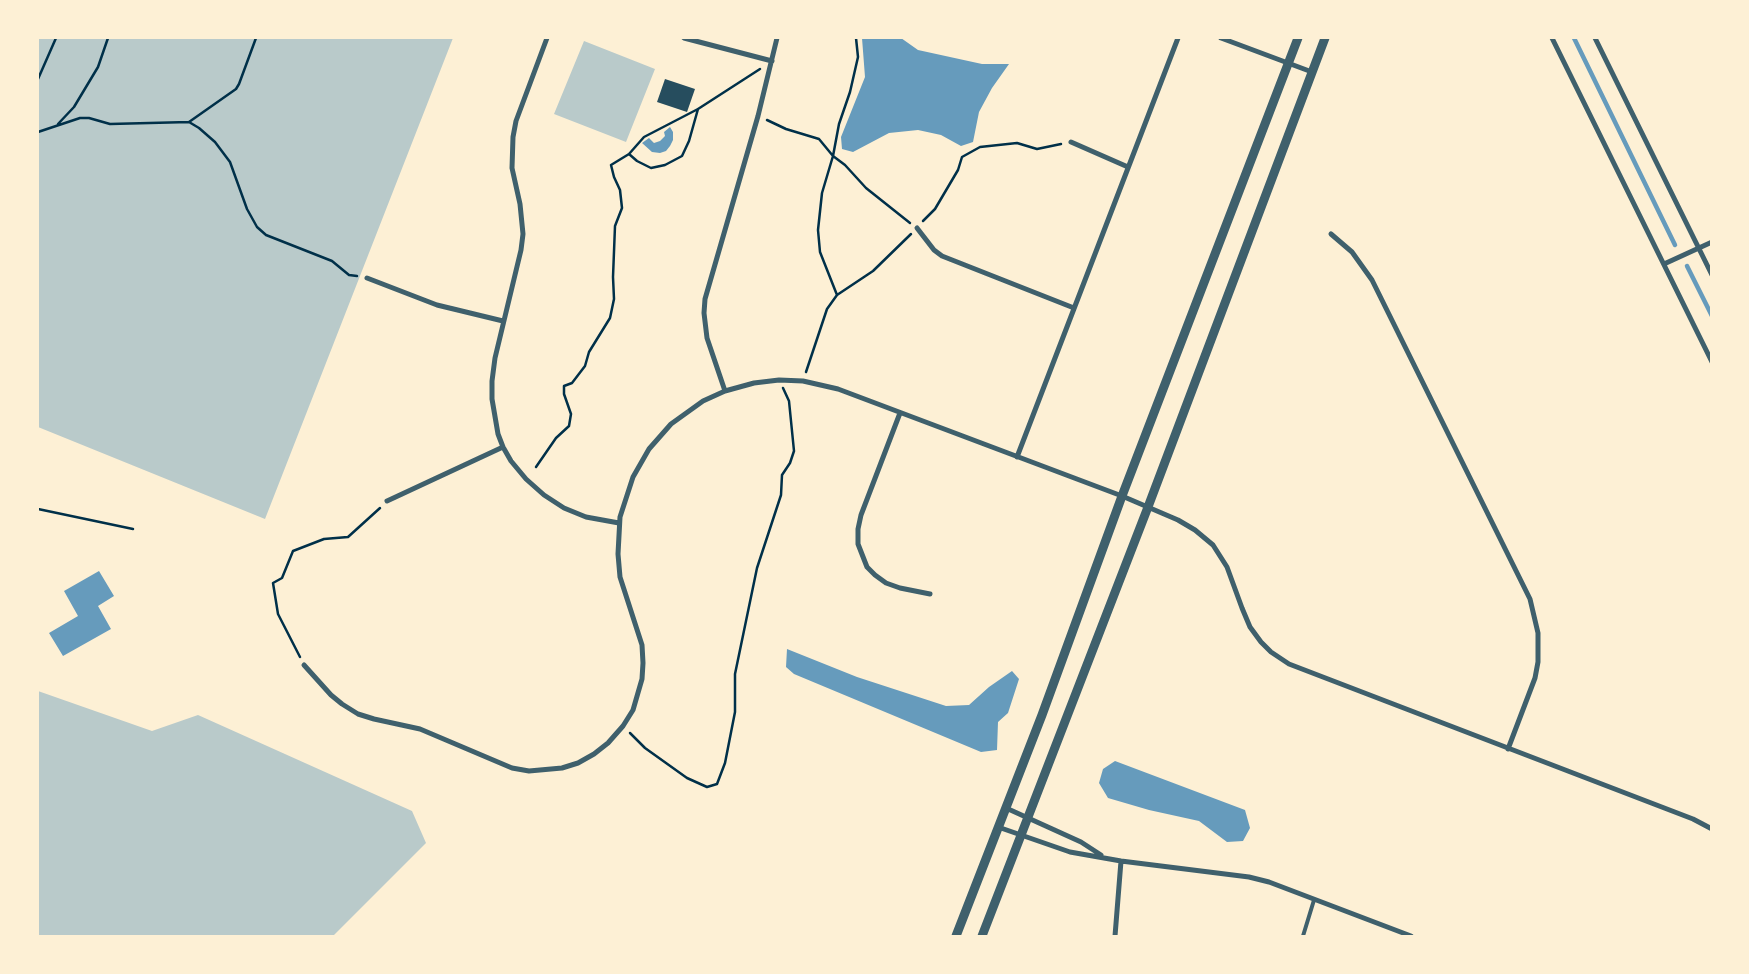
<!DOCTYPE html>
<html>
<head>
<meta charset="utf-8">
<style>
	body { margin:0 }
	#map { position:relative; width:1749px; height:974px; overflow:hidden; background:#fdf0d5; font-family:Manrope,sans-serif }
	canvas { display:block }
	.frame { position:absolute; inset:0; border:39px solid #fdf0d5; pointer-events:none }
</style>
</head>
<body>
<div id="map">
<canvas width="1749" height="974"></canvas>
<div class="frame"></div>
</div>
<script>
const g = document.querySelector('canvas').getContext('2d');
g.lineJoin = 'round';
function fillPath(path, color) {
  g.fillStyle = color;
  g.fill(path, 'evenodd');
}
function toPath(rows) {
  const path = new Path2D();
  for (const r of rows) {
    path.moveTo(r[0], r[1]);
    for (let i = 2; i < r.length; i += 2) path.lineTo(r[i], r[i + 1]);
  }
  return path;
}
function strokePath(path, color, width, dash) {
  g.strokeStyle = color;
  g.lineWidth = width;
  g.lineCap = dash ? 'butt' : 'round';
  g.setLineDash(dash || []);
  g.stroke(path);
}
const green = toPath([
	[38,38,453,38,265,519,38,427],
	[584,41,655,69,626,142,554,114],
	[38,691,152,731,198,715,412,811,426,843,333,936,38,936]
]);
const water = toPath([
	[862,38,901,38,918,50,982,64,1009,64,992,88,979,112,973,142,961,146,941,135,918,130,889,133,853,152,842,149,841,137,865,77],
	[670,127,673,132,673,140,670,146,666,151,660,153,652,152,642,143,649,138,654,143,660,141,665,136,664,132],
	[99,571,114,596,98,606,111,629,63,656,49,633,78,616,64,591],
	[787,649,857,677,946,706,969,705,989,687,1012,671,1019,679,1008,713,998,722,997,750,981,752,794,674,786,667],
	[1115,761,1245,810,1250,828,1243,841,1227,842,1199,821,1149,810,1108,798,1099,783,1103,769]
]);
const stream = toPath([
	[1574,38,1675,245],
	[1687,266,1712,316]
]);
const building = toPath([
	[665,79,695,89,687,112,657,102]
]);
const path = toPath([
	[38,79,56,38],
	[767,120,786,129,819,139,833,156,845,165,866,188,910,223],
	[189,122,236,89,239,84,256,38],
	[58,124,74,107,98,67,108,38],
	[38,132,80,118,89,118,110,124,189,122,199,128,215,142,230,162,247,209,257,227,266,235,332,261,349,275,357,276],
	[629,154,637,161,651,168,665,165,682,156,689,141,698,109],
	[923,221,935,209,958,170,962,157,980,147,1017,143,1037,149,1061,144],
	[837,295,820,252,818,230,822,193,833,156,839,124,850,92,858,57,856,38],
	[806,372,827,309,837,295,873,271,911,234],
	[536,467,556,438,569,426,571,414,564,394,564,386,572,383,585,366,589,352,610,318,614,299,613,277,615,226,622,208,620,190,614,177,611,165,629,154,644,137,698,109,760,69],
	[38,509,133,529],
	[300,657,278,614,273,583,282,578,293,551,324,539,348,537,380,508],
	[630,733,645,748,687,778,707,787,717,784,725,763,735,712,735,674,757,568,781,495,782,475,790,463,794,451,789,401,783,388]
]);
const service = toPath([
	[1303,936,1314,900]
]);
const minor = toPath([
	[547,38,516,121,513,137,512,168,520,204,523,234,521,250,495,358,492,381,492,399,498,434,503,447,511,461,526,479,544,495,564,508,586,517,619,523],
	[684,38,772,61],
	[1221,38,1312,72],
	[1552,38,1712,362],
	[1595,38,1712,275],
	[1071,142,1128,167],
	[917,228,934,250,942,256,1074,308],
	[1331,234,1352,252,1372,280,1530,599,1538,633,1538,662,1535,678,1508,749],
	[1664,264,1712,242],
	[367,278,437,305,503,321],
	[725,391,707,338,704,313,705,299,758,116,777,38],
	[900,413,861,515,858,529,858,544,867,567,875,575,886,583,900,588,930,594],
	[1017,457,1178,38],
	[387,501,503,447],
	[304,665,331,695,342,704,358,714,374,719,420,729,512,768,529,771,562,768,578,763,594,754,608,743,623,726,633,710,642,679,643,663,642,645,620,577,618,554,620,517,633,477,649,449,671,424,703,401,725,391,754,383,779,380,803,381,838,389,1122,496,1178,520,1195,530,1213,545,1227,567,1242,608,1250,627,1261,642,1271,652,1289,664,1693,819,1712,829],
	[1006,808,1081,842,1101,855],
	[998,827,1070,852,1121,861,1249,877,1269,882,1411,936],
	[1115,936,1121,861]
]);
const tertiary = toPath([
	[956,936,1042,715,1122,496,1298,38],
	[982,936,1148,507,1325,38]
]);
fillPath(green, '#b9caca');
fillPath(water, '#669bbc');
strokePath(stream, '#669bbc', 4.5);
fillPath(building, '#264d5e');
strokePath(path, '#003049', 2.5);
strokePath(service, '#3f606c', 4);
strokePath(minor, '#3f606c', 5);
strokePath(tertiary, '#3f606c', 9);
</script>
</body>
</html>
